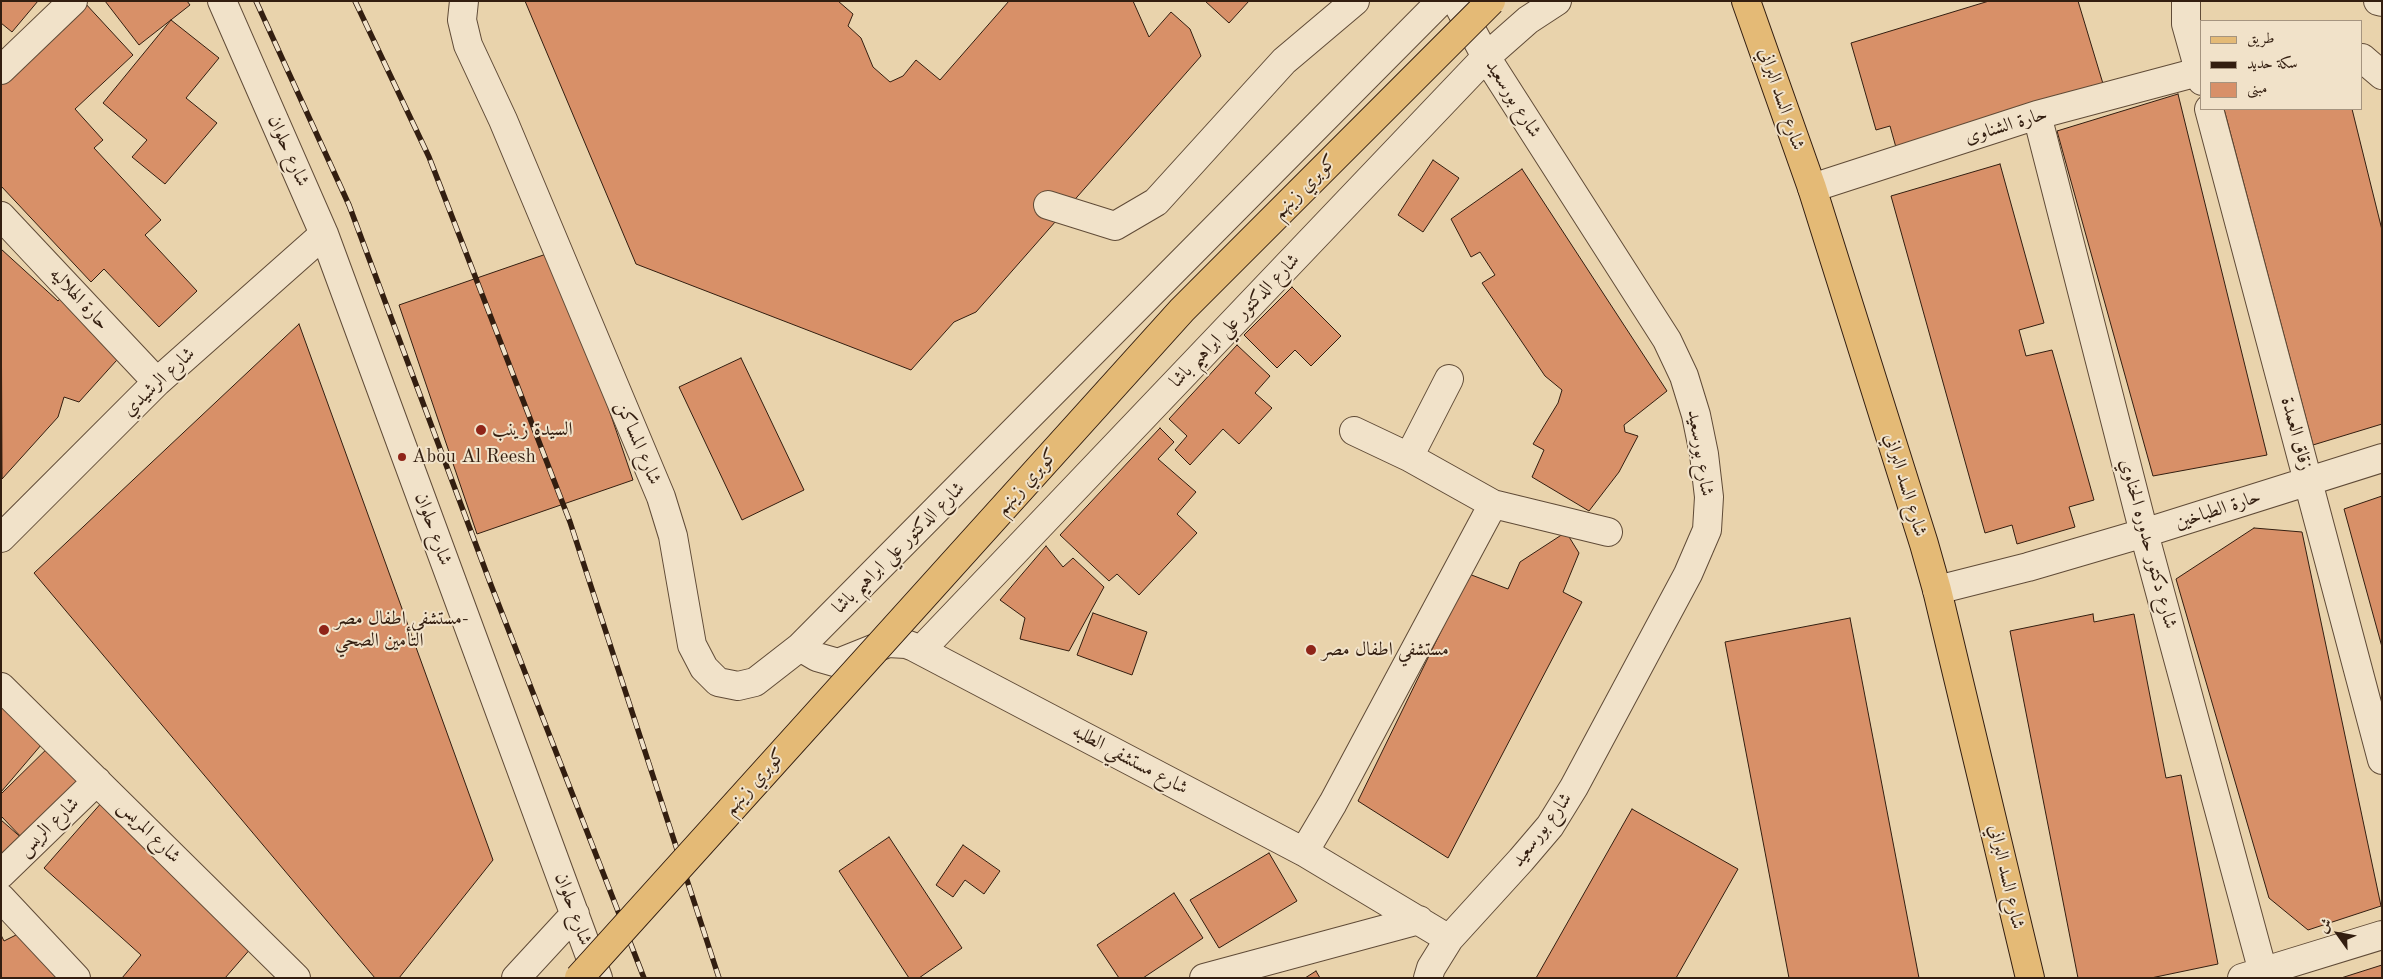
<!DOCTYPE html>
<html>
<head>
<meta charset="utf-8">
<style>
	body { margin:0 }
	#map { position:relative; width:2383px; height:979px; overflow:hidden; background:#e9d3ac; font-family:"Old Standard TT",Amiri,serif }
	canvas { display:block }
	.frame { position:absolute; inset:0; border:2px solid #331e10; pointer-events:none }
	.legend { position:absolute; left:2200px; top:20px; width:162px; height:90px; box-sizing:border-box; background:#f1e2c9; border:1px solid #a5947f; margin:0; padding:6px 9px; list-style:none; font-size:15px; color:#331e10 }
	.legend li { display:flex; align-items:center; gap:10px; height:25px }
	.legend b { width:25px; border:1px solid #a5947f }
	.north { position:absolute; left:2313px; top:909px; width:50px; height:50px; -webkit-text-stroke:4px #f1e2c9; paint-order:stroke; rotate:302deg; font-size:14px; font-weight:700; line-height:20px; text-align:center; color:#331e10 }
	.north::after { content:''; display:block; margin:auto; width:18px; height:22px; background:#331e10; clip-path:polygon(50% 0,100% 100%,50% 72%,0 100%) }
</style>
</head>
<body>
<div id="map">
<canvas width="2383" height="979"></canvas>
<div class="frame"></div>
<ul class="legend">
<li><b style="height:6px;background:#e4ba76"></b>طريق</li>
<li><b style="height:6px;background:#331e10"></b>سكة حديد</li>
<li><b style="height:14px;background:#d89068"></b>مبنى</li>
</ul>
<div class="north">ش</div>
</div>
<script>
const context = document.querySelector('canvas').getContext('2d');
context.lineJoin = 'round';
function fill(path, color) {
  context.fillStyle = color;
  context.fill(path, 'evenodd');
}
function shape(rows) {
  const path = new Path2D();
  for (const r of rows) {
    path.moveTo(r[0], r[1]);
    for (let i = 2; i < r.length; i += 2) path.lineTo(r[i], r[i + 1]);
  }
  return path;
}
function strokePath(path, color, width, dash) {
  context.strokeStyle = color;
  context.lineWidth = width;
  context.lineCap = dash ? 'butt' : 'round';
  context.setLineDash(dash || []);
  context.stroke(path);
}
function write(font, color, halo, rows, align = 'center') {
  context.font = font + ' "Old Standard TT",Amiri,serif';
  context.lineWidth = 4;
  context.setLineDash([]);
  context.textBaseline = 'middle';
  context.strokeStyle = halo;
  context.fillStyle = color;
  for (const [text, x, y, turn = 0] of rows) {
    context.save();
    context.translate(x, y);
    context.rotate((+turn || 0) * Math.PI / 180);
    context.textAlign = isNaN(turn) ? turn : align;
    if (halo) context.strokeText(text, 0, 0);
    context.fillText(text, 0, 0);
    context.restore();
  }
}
const building = shape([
	[1,1,38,1,12,32,1,23,1,1],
	[105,1,187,1,190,5,139,45,105,1],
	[525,1,838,1,853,14,848,26,861,38,873,67,890,82,903,76,916,60,940,80,1009,1,1133,1,1149,37,1171,12,1190,29,1201,56,976,312,954,322,911,370,636,264,525,1],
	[1205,1,1249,1,1229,23,1205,1],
	[1989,1,2078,1,2104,87,1897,151,1890,126,1876,130,1851,43,1989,1],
	[84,2,133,55,75,109,103,140,94,148,161,220,145,235,197,291,159,327,104,269,91,282,1,186,1,77,84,2],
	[171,20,219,58,186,98,217,123,165,184,132,157,147,140,103,103,171,20],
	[2178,94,2267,455,2153,476,2057,131,2178,94],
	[2224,109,2352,109,2382,230,2382,424,2313,445,2224,109],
	[1433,160,1459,178,1423,232,1398,215,1433,160],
	[2000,164,2044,323,2019,330,2026,356,2052,350,2094,500,2069,507,2075,527,2017,544,2012,525,1985,533,1891,196,2000,164],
	[1522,169,1667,391,1624,425,1625,432,1638,436,1619,472,1589,511,1532,477,1544,450,1533,444,1558,403,1562,390,1545,376,1482,283,1495,275,1480,252,1471,257,1451,219,1522,169],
	[1,249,58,301,73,284,135,340,79,402,64,397,58,417,2,479,1,249],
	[555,251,633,480,477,534,399,305,555,251],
	[1292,287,1341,336,1311,366,1295,350,1277,368,1244,335,1292,287],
	[299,324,493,860,399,978,375,978,34,573,299,324],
	[1237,345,1270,376,1255,393,1272,408,1239,444,1223,429,1190,465,1175,450,1187,436,1169,419,1237,345],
	[741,358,804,490,742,520,679,387,741,358],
	[1160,428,1174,442,1158,459,1196,492,1177,514,1197,533,1139,595,1117,574,1109,581,1060,535,1160,428],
	[2382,496,2382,647,2344,509,2382,496],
	[2254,528,2302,532,2381,906,2308,930,2269,898,2176,579,2254,528],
	[1566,532,1579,553,1563,592,1582,602,1448,858,1358,801,1469,574,1508,589,1520,562,1566,532],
	[1046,546,1063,567,1073,558,1104,587,1069,651,1020,639,1025,618,1000,600,1046,546],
	[1093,613,1147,632,1132,675,1077,655,1093,613],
	[2093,614,2094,622,2134,614,2166,778,2181,775,2218,964,2151,978,2078,978,2010,631,2093,614],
	[1850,618,1919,978,1789,978,1725,642,1850,618],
	[1,688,53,731,1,792,1,688],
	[63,733,99,770,26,842,1,816,1,794,63,733],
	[103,801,259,939,225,978,122,978,141,955,44,868,103,801],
	[1632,809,1738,869,1676,978,1536,978,1632,809],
	[1,820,24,840,1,866,1,820],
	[889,837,962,948,919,978,909,978,839,871,889,837],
	[963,845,1000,871,984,894,965,880,953,897,936,885,963,845],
	[1269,853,1297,901,1219,948,1190,900,1269,853],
	[1174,893,1203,938,1143,978,1119,978,1097,945,1174,893],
	[18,934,79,978,1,978,1,935,4,941,18,934],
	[2382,965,2382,978,2341,978,2382,965],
	[1316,971,1320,978,1305,978,1316,971]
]);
fill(building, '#d89068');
strokePath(building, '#331e10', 1);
const minor = shape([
	[222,1,324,234,598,978],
	[464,1,462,20,468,45,503,120,661,497,673,536,692,645,704,668,718,682,738,686,755,682,800,647,1441,1],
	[2186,1,2186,24,2202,81],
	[2378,1,2382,2],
	[2362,58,2382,75],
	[1,70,73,1],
	[2209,109,2382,760],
	[2037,115,2144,533,2263,972],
	[1812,188,2037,115,2202,71],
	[1048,205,1115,226,1156,202,1284,61,1355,1],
	[1,216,157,382],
	[1354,431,1409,457,1493,504,1608,532],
	[1409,457,1449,379],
	[1,538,157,382,324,234],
	[1937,590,2028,567,2144,533,2382,458],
	[800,647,817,657,838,663,888,643,906,644,914,647,1304,852,1449,939],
	[921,650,1486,57,1528,20,1557,1],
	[1,687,296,978],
	[1304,852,1333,803,1493,504],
	[1,874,97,781],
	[1,898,76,978],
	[516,978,575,914],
	[1204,978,1419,920],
	[1428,978,1431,968,1449,939,1521,860,1550,826,1574,787,1688,574,1707,530,1709,497,1704,454,1696,415,1684,376,1667,340,1486,57,1456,1],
	[2242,978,2382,935]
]);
const major = shape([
	[1746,1,1812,188,1924,544,1937,590,2030,978]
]);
strokePath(minor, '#604b37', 30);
strokePath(major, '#331e10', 30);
strokePath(minor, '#f1e2c9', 28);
strokePath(major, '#e4ba76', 28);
const rail = shape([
	[256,1,349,205,491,585,644,978],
	[355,1,429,157,570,522,719,978]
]);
strokePath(rail, '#331e10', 5.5);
strokePath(rail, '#f1e2c9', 4, [11]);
const majorBridge = shape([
	[579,978,1182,310,1491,1]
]);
strokePath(majorBridge, '#331e10', 30, []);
strokePath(majorBridge, '#e4ba76', 28);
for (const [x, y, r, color] of [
	[481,430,6,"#8f2418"],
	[402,457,5,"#8f2418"],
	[324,630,6,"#8f2418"],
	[1311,650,6,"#8f2418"]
]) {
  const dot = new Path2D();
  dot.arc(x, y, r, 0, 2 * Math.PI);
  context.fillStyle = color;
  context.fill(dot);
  strokePath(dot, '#f1e2c9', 2);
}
write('19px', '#331e10', '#f1e2c9', [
	["شارع بورسعيد",1513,99,58],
	["شارع السد البراني",1781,99,71],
	["حارة الشناوى",2006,126,-17],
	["شارع حلوان",288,151,66],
	["كوبري زينهم",1305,187,-45],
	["حارة الهلاليه",79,299,47],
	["شارع الدكتور علي ابراهيم باشا",1235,321,-46],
	["شارع الرشيدي",159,382,-43],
	["زقاق العمدة",2296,434,75],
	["شارع المساكن",638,443,67],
	["شارع بورسعيد",1700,453,81],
	["كوبري زينهم",1027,482,-48],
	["شارع السد البراني",1905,485,73],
	["حارة الطباخين",2218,510,-18],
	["شارع حلوان",433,529,70],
	["شارع دكتور حدوره الحناوي",2148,544,75],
	["شارع الدكتور علي ابراهيم باشا",899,548,-45],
	["شارع مستشفي الطلبه",1130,760,28],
	["كوبري زينهم",755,782,-48],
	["شارع الريس",49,827,-44],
	["شارع بورسعيد",1542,830,-53],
	["شارع المريس",149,832,45],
	["شارع السد البراني",2006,877,77],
	["شارع حلوان",573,909,70]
]);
write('19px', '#331e10', '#f1e2c9', [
	["السيدة زينب",492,430],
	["Abou Al Reesh",412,457],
	["مستشفي اطفال مصر-",335,619],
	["التأمين الصحي",335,641],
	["مستشفي اطفال مصر",1322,650]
], 'left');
</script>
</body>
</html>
